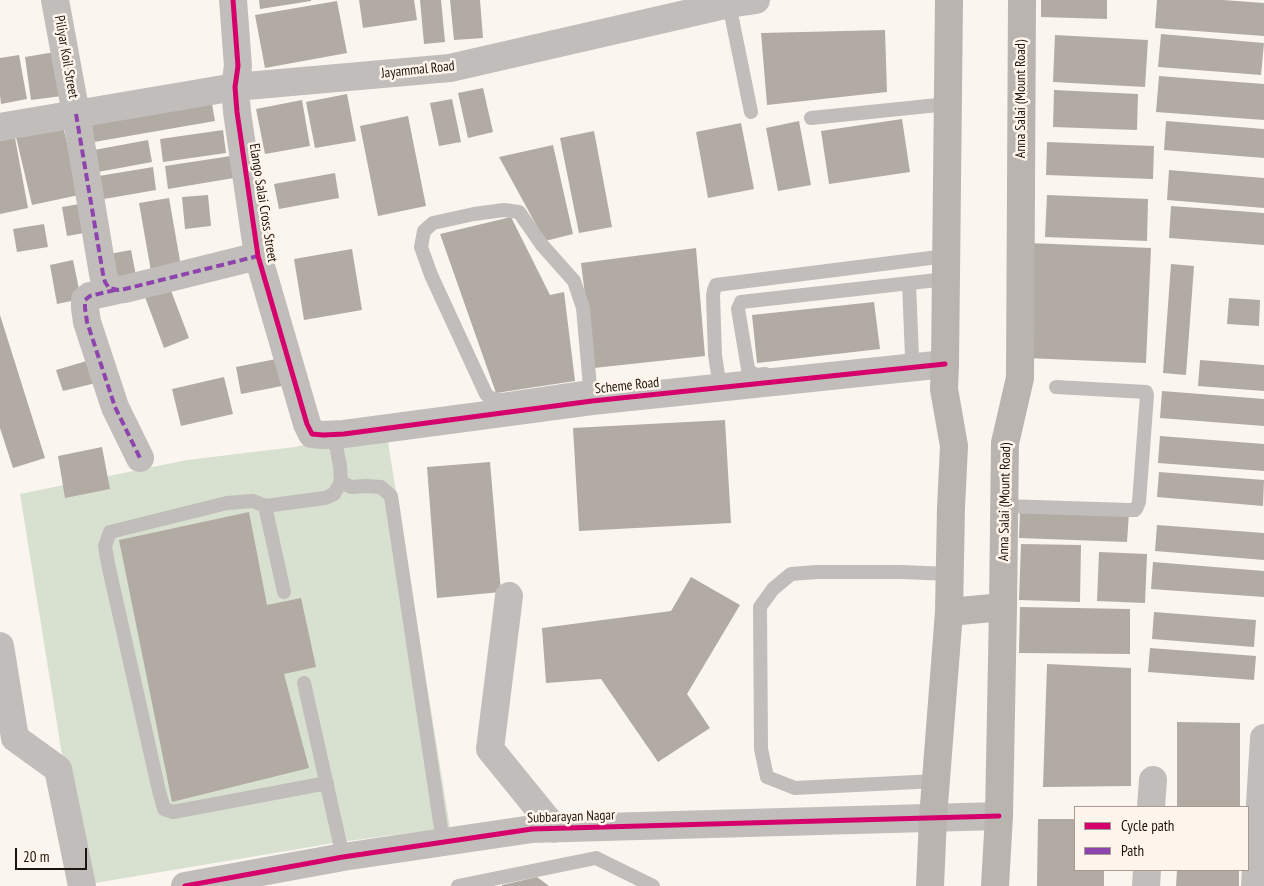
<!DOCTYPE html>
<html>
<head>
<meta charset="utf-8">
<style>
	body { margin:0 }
	#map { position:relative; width:1264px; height:886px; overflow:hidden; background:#fbf5f0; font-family:"PT Sans Narrow",sans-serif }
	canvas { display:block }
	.legend { position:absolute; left:1074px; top:806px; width:175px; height:65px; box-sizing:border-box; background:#fff5ec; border:1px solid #a59b93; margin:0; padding:6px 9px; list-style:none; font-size:15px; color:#1d150d }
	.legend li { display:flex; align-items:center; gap:10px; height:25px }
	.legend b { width:25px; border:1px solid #a59b93 }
	.scale { position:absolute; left:15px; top:848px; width:72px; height:22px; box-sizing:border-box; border:2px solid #1d150d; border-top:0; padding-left:6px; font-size:15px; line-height:18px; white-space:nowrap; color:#1d150d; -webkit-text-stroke:4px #fff5ec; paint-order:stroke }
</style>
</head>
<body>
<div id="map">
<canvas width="1264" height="886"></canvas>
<ul class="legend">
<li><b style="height:6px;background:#d6006c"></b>Cycle path</li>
<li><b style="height:6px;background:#8e44ad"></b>Path</li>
</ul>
<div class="scale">20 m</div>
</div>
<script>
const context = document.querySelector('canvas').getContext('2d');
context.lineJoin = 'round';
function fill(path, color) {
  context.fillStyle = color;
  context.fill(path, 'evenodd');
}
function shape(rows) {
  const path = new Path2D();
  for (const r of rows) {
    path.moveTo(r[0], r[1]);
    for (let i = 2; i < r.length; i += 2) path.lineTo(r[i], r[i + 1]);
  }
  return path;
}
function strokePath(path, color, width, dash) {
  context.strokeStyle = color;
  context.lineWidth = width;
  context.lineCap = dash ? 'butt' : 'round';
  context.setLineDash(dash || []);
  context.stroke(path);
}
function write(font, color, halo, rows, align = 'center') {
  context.font = font + ' "PT Sans Narrow",sans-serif';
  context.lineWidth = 5;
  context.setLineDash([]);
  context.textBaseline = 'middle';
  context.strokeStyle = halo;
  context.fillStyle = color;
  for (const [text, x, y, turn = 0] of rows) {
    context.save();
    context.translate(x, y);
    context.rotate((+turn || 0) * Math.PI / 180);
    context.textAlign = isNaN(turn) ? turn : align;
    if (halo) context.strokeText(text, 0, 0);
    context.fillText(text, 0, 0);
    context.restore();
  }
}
fill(shape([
	[387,436,450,828,340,842,83,885,20,494,187,460,295,447,316,442]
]), '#d8e0d0');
fill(shape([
	[259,0,311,0,311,1,260,9],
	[359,0,414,0,417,20,363,28],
	[420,0,441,0,445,42,424,44],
	[450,0,480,0,483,38,454,40],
	[1041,0,1107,0,1107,19,1041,17],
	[1157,0,1223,0,1264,3,1264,36,1155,28],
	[337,1,347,53,265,68,255,15],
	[885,30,887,92,767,105,761,33],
	[1161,34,1264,43,1261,75,1158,67],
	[1055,35,1148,40,1145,87,1053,82],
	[55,52,62,96,31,100,25,57],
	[19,55,27,99,1,104,0,95,0,58],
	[1159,76,1264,84,1264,120,1156,112],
	[483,88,493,132,468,138,458,93],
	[1054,90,1138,94,1137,130,1053,127],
	[347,94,356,141,315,148,306,102],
	[211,98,215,121,94,142,91,118],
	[452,99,461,142,439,146,430,103],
	[302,100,310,146,265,154,256,109],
	[408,116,426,206,378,216,360,126],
	[902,119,910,172,829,184,821,131],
	[799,121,811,185,778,191,766,128],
	[1166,121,1264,129,1264,158,1164,150],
	[741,123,754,189,708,198,696,132],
	[63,126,79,195,32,205,16,137],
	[223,130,226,153,163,162,160,139],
	[594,131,612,227,579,233,560,138],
	[15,138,28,208,0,214,0,141],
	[148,140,152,162,98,172,94,150],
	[1047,142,1154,146,1153,179,1046,175],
	[553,145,573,234,545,241,499,157],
	[231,156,234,178,168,189,165,166],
	[153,167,156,190,104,199,99,176],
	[1169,170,1264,178,1264,208,1167,200],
	[335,173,339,198,279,209,274,184],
	[208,195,211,226,185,229,182,197],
	[1047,195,1148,199,1147,241,1045,237],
	[169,198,182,272,152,277,139,203],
	[85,203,90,232,67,236,62,207],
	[1171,206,1264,213,1264,245,1169,238],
	[511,217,550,295,564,292,575,381,496,393,440,234],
	[44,224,48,247,17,252,13,229],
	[1029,243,1151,248,1146,363,1025,358],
	[696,248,705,356,594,368,581,263],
	[352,249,362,310,304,320,294,259],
	[131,250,137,281,115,285,109,254],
	[73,260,81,299,57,304,50,265],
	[1171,264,1194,266,1186,375,1163,373],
	[170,288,189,338,164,348,145,297],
	[1229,298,1260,300,1259,326,1227,324],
	[874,302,880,349,757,363,752,315],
	[0,315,45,458,13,468,0,428],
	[281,358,287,385,241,394,236,367],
	[90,360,96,383,63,391,56,370],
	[1200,360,1264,365,1264,391,1198,386],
	[224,377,233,414,181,426,172,389],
	[1162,391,1264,399,1264,426,1160,418],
	[725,420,731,523,579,531,573,428],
	[1160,436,1264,444,1264,471,1158,463],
	[102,447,110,489,65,498,58,456],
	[490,462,501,592,437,598,427,467],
	[1159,472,1264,480,1263,506,1157,497],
	[1020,510,1129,513,1127,542,1019,538],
	[249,512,267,605,301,598,316,667,284,674,309,768,172,802,119,540],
	[1157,525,1264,533,1264,560,1155,551],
	[1021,544,1081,545,1080,602,1019,600],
	[1099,552,1147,554,1145,603,1097,601],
	[1153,562,1264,571,1264,597,1151,589],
	[691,577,740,605,687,694,710,728,658,762,601,679,546,683,542,628,671,611],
	[1020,607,1130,609,1130,654,1019,653],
	[1154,612,1256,620,1254,647,1152,639],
	[1150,648,1256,656,1254,680,1148,672],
	[1047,664,1131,668,1131,786,1043,787],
	[1177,722,1240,723,1240,807,1177,807],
	[1038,819,1075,819,1075,870,1104,870,1104,886,1037,886],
	[1177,870,1239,870,1239,886,1176,886],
	[537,877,549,886,502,886,502,885]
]), '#b2aba4');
strokePath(shape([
	[729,4,751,112],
	[811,118,948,104],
	[909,283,912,357],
	[765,374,757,375,752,373,748,369,738,309,741,302,946,279],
	[590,387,502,400,494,399,489,397,486,394,431,275,421,247,424,231,433,223,474,214,504,210,519,212,542,245,574,281,583,308,590,387,592,401],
	[720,388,715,355,713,295,714,290,716,285,946,256],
	[341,482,351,487,366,486,381,487,391,496,443,842],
	[265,506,253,501,227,503,110,532,105,546,108,564,159,791,164,809,173,812,327,783],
	[1004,506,1129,510,1135,510,1137,507,1139,502,1147,395,1146,392,1056,387],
	[284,592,265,506,325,498,334,494,341,482,340,466,334,435],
	[304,683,343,857],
	[937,781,795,788,767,777,761,749,760,607,773,589,791,574,817,572,902,572,949,574],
	[458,886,596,858,653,886]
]), '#c1bdba', 14);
strokePath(shape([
	[55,0,76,114,103,274,105,282,109,288,118,290,125,289,258,256],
	[233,0,238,66,235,87,237,112,258,256,307,424,312,434,323,435,344,434,592,401,945,364],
	[0,127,235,87,450,68,729,4,756,0],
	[118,290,90,296,85,300,85,308,87,322,115,407,140,458],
	[509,596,490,749,555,829],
	[0,646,15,738,58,769,82,886],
	[1151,807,1153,780],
	[185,886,343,857,532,829,999,816],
	[1146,886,1147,870],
	[1255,886,1264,738]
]), '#c1bdba', 28);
strokePath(shape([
	[949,612,1003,607],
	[930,886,933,818,949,612,951,508,954,446,944,389,945,364,949,0],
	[995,886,999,816,1003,607,1005,443,1020,378,1022,0]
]), '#bab4b0', 28);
strokePath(shape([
	[76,114,103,274,105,282,109,288,118,290,125,289,258,256],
	[115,290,90,296,85,300,85,308,87,322,115,407,140,458]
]), '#8e44ad', 4, [8, 4]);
strokePath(shape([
	[233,0,238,66,235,87,237,112,258,256,307,424,312,434,323,435,344,434,592,401,945,364],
	[185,886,343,857,532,829,999,816]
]), '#d6006c', 5);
write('14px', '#1d150d', '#fff5ec', [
	["Piliyar Koil Street",66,57,80],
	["Jayammal Road",418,70,-6],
	["Anna Salai (Mount Road)",1021,99,-90],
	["Elango Salai Cross Street",263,203,81],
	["Scheme Road",627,386,-6],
	["Anna Salai (Mount Road)",1005,502,-89],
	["Subbarayan Nagar",571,817,-2]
]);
</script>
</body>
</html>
